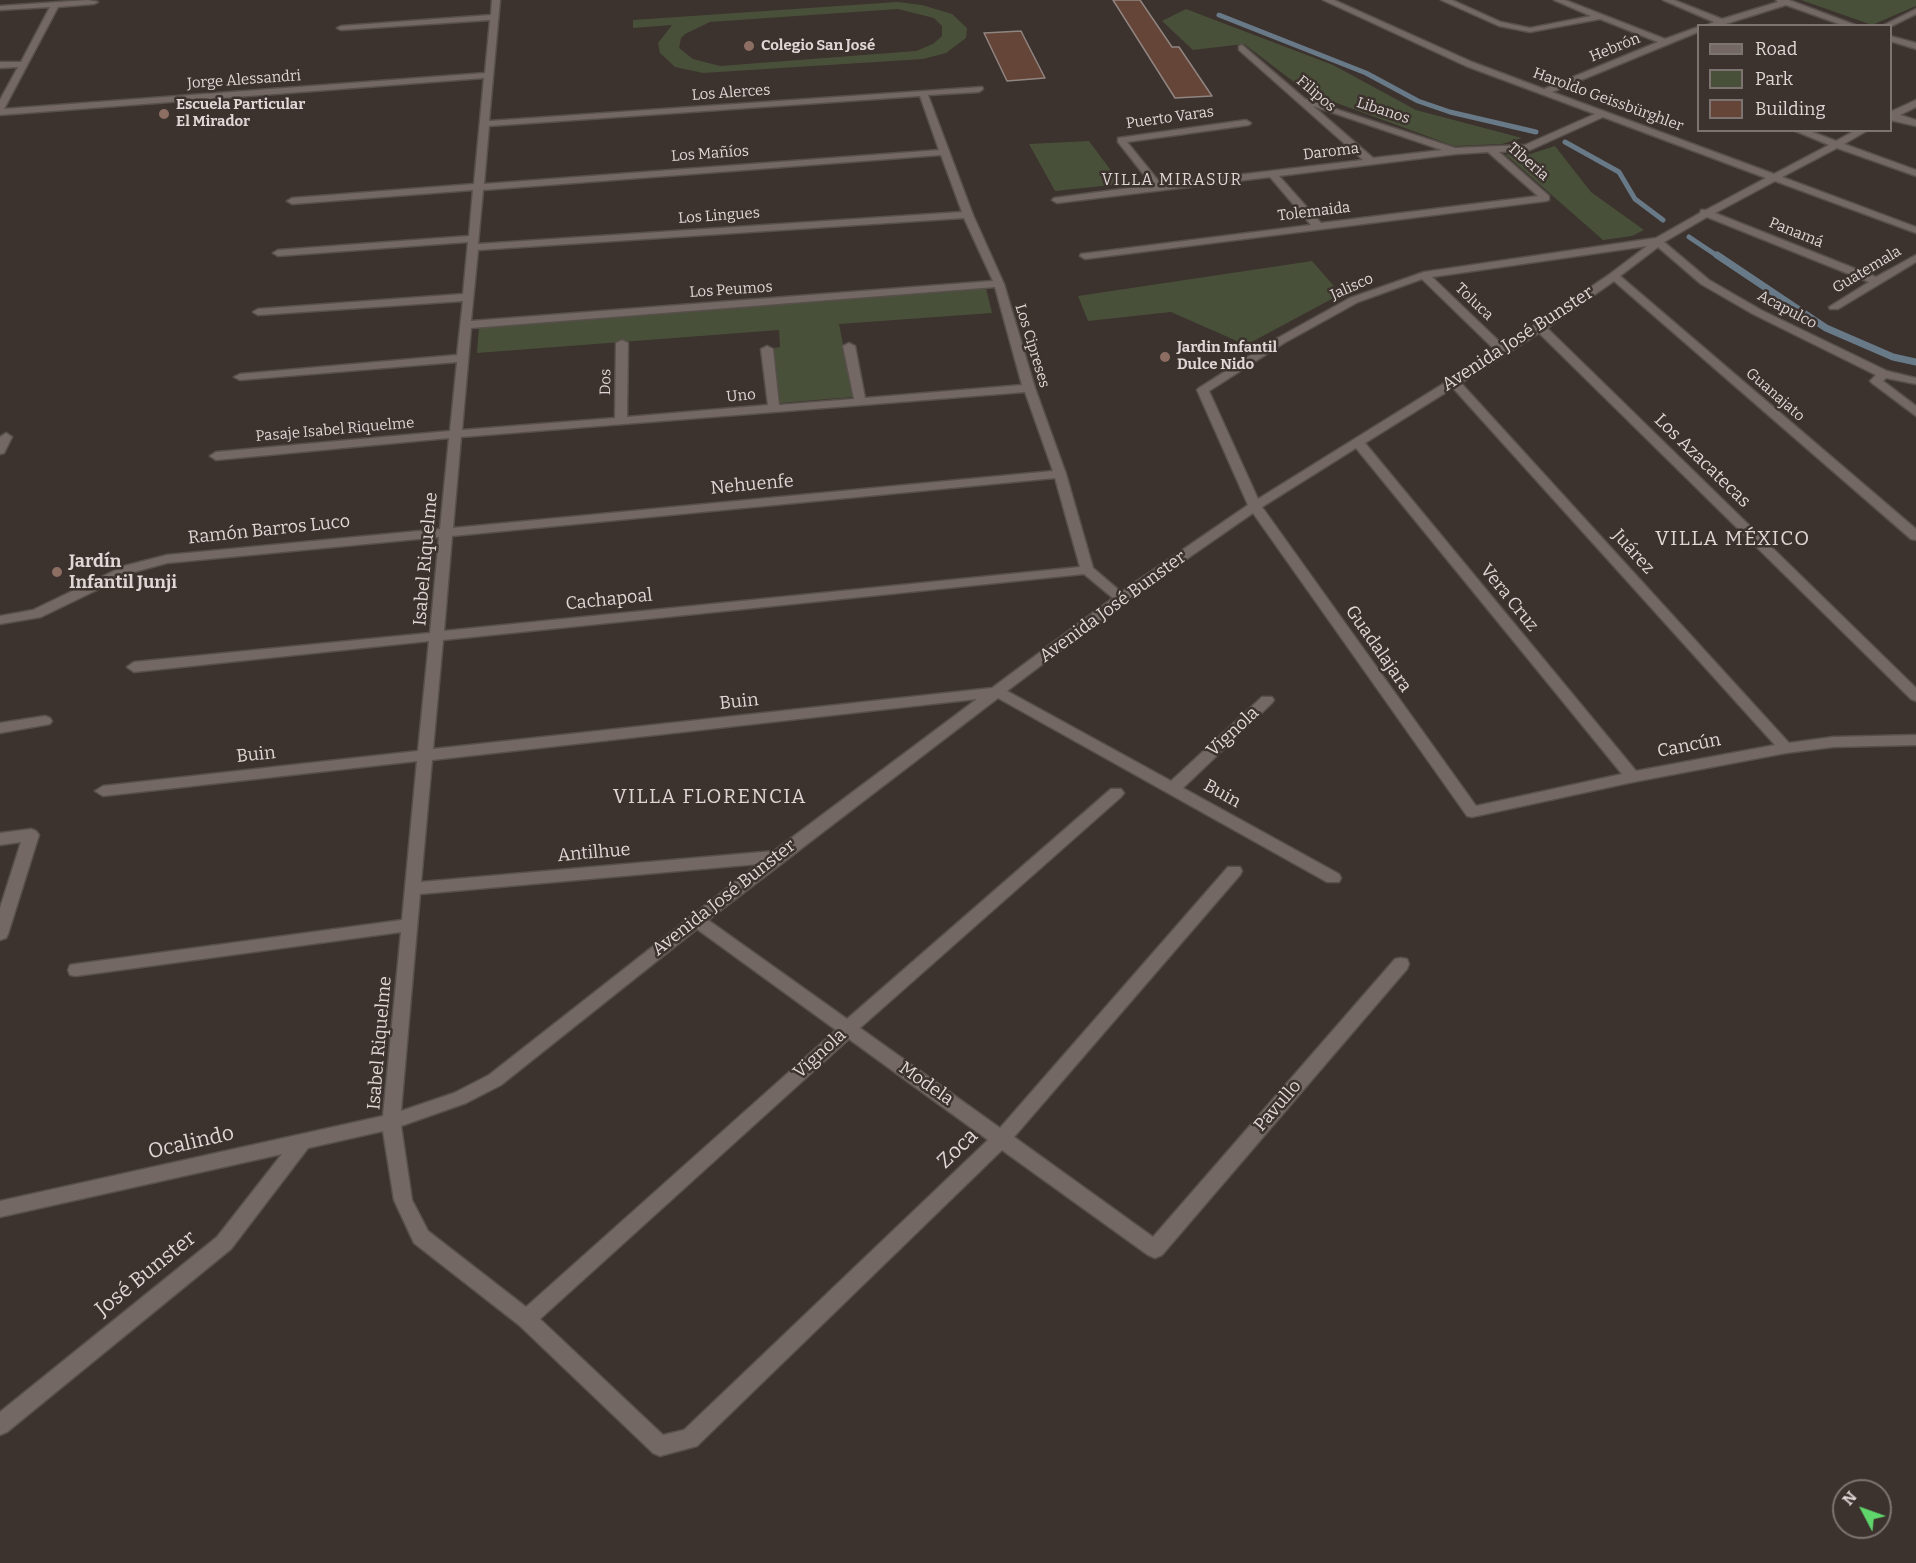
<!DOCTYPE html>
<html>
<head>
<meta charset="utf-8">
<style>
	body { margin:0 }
	#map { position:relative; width:1916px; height:1563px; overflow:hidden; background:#3c322e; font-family:Bitter,serif }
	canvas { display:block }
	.legend { position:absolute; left:1697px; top:24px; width:195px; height:108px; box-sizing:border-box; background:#3c322e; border:2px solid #7d7471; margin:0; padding:8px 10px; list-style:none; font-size:18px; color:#ded7d5 }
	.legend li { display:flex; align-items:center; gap:12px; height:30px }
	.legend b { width:30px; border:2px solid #7d7471 }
	.north { position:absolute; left:1832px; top:1479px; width:60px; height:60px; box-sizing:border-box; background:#3c322e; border:2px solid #7d7471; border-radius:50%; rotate:311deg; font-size:16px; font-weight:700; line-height:24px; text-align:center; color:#ded7d5 }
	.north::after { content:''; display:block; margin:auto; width:21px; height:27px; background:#5fd56b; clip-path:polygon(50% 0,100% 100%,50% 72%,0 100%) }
</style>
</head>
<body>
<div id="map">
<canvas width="1916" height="1563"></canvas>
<ul class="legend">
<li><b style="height:8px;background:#736863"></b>Road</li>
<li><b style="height:16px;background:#495039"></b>Park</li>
<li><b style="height:16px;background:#654538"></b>Building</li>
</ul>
<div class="north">N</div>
</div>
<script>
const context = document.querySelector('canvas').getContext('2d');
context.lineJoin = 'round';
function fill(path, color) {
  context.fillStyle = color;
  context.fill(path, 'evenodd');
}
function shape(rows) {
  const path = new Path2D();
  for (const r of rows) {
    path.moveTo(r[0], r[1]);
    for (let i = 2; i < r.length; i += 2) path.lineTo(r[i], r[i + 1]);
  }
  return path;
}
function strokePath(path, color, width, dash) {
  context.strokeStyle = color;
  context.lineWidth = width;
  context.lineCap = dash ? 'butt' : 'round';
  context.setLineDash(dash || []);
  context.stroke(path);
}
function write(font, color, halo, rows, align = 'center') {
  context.font = font + ' Bitter,serif';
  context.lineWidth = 5;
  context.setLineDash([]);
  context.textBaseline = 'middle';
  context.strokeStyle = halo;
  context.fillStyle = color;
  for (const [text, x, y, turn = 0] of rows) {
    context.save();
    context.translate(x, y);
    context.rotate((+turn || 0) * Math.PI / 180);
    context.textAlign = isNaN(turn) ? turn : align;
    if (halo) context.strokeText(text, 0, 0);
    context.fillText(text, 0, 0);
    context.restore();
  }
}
fill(shape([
	[1801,0,1916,0,1916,6,1872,25],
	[897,2,922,5,952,14,967,28,966,38,946,53,923,59,703,73,675,67,660,53,658,43,672,25,633,28,633,20],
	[898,9,934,18,942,26,942,36,933,44,916,51,720,66,693,59,679,48,681,38,685,34,710,22],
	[1186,9,1333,65,1416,110,1522,138,1502,144,1454,146,1323,98,1298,85,1244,44,1193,50,1162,21],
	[1089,141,1121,184,1055,191,1029,144],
	[1555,146,1591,192,1644,230,1632,236,1603,240,1505,154,1527,155],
	[1312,261,1341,294,1246,345,1171,312,1088,321,1078,296],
	[986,288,992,313,839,324,853,397,780,403,774,348,780,347,779,330,477,353,479,328]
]), '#495039');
strokePath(shape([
	[1219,15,1366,73,1418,101,1450,112,1536,132],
	[1565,142,1619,172,1635,199,1663,220],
	[1689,237,1719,257]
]), '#687988', 5);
strokePath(shape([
	[1717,255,1826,328,1893,357,1916,362]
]), '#687988', 7);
const building = shape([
	[1113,0,1140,0,1172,47,1179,47,1212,96,1175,98,1113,0],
	[1021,31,1025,39,1045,78,1007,81,984,33,1021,31]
]);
fill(building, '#654538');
strokePath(building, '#918581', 1.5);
const minor = shape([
	[88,0,98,2,94,4,58,7,4,109,485,73,490,20,341,30,337,28,341,26,491,15,492,0,500,0,489,121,982,87,983,89,979,92,928,95,973,215,1004,284,1035,388,1066,474,1093,568,1121,592,1248,505,1197,390,1199,388,1276,339,1350,298,1424,272,1656,238,1700,213,1701,210,1706,210,1766,178,1603,117,1530,150,1499,152,1549,196,1549,200,1546,201,1085,259,1080,256,1081,254,1311,225,1270,177,1057,203,1052,200,1054,198,1152,185,1118,142,1118,138,1246,120,1251,123,1249,125,1127,142,1161,184,1363,160,1239,50,1239,46,1242,45,1305,99,1455,148,1525,145,1595,114,1466,66,1323,0,1334,0,1472,62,1544,89,1658,42,1600,19,1530,32,1499,26,1441,0,1452,0,1501,22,1530,28,1591,16,1554,0,1565,0,1665,39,1698,27,1698,32,1552,92,1774,174,1829,145,1793,130,1807,130,1836,141,1856,130,1868,130,1844,144,1916,170,1916,176,1837,148,1782,177,1916,227,1916,233,1775,181,1715,213,1876,277,1916,255,1916,262,1838,309,1830,309,1829,307,1869,282,1707,217,1664,242,1709,280,1761,310,1887,371,1916,378,1916,384,1886,378,1883,381,1916,406,1916,416,1872,383,1870,381,1876,375,1753,314,1701,284,1658,247,1620,276,1916,529,1916,540,1911,539,1614,281,1547,328,1916,688,1916,701,1911,699,1539,333,1461,383,1789,743,1833,737,1916,735,1916,745,1833,747,1786,753,1633,782,1472,817,1467,816,1253,513,1126,601,1007,691,1171,781,1262,697,1272,697,1274,700,1272,703,1183,788,1339,874,1341,878,1339,882,1327,882,998,698,708,920,847,1019,1111,789,1121,789,1124,793,1121,797,860,1028,1000,1128,1228,867,1240,867,1242,871,1240,875,1014,1137,1153,1237,1395,959,1401,958,1407,959,1409,964,1407,969,1162,1255,1155,1258,1148,1255,1002,1150,697,1446,660,1456,653,1453,519,1325,414,1243,394,1200,383,1131,308,1148,231,1249,7,1432,0,1435,0,1412,217,1237,282,1154,0,1217,0,1201,383,1116,401,932,76,976,70,975,68,970,70,965,76,964,402,920,417,761,103,796,95,791,103,786,418,751,429,641,134,672,127,667,134,662,430,633,439,537,167,563,134,572,41,617,0,624,0,616,33,610,124,566,167,555,440,529,449,438,216,460,210,456,216,452,450,431,457,362,240,380,234,377,240,374,457,355,463,301,258,315,253,312,258,309,463,294,468,242,278,256,273,253,278,250,469,236,473,190,292,204,287,201,292,198,474,184,484,78,0,115,0,100,18,67,0,68,0,62,21,62,50,7,0,10,0,6,88,0],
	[920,96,939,150,484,184,489,126,920,96],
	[1313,106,1442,150,1373,158,1313,106],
	[1488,152,1538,196,1321,223,1279,176,1456,154,1488,152],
	[941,155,962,212,478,244,483,190,941,155],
	[964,218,993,281,471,321,478,250,964,218],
	[1647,246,1610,274,1504,346,1432,277,1647,246],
	[1422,279,1496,351,1258,499,1209,391,1284,343,1358,302,1422,279],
	[995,287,1022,385,865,398,855,346,849,343,843,346,854,399,779,405,773,349,767,346,761,349,768,405,627,417,628,343,622,340,616,343,615,418,462,430,471,328,995,287],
	[1453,388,1775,745,1636,771,1365,443,1453,388],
	[1025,392,1053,471,453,528,461,437,1025,392],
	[1356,448,1622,774,1476,806,1262,507,1356,448],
	[1055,478,1080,567,444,631,452,536,1055,478],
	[1084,574,1113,598,992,688,433,749,443,640,1084,574],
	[977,699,774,851,421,882,432,760,977,699],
	[758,864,489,1075,454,1093,401,1111,420,894,758,864],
	[697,929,836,1030,526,1307,428,1231,412,1200,401,1126,466,1103,501,1085,697,929],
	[849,1039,988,1140,684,1430,663,1435,540,1319,849,1039],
	[1663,0,1674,0,1722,19,1778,2,1776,0,1789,0,1858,26,1845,26,1786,5,1719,26,1705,26,1714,22,1663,0],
	[1916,9,1916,14,1890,27,1882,26,1916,9],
	[1890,36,1916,43,1916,49,1890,41,1890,36],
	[1916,100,1916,107,1900,115,1916,120,1916,126,1890,120,1890,112,1916,100],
	[6,433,12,437,4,453,0,454,0,437,6,433],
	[45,716,50,718,52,721,50,724,0,733,0,723,45,716],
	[31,829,36,831,39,835,8,934,6,938,0,940,0,908,21,842,0,845,0,833,31,829]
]);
strokePath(minor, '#574f4b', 3);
fill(minor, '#736863');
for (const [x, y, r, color] of [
	[749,46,6,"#8d6e63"],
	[164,114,6,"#8d6e63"],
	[1165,357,6,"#8d6e63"],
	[57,572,6,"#8d6e63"]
]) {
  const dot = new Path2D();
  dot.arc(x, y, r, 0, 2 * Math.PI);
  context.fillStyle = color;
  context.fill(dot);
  strokePath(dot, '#3c322e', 2);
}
write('bold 15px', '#ded7d5', '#3c322e', [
	["Colegio San José",761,46],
	["Escuela Particular",176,105],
	["El Mirador",176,122],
	["Jardin Infantil",1177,348],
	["Dulce Nido",1177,365]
], 'left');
write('15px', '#ded7d5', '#3c322e', [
	["Hebrón",1615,48,-22],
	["Jorge Alessandri",244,80,-4],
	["Los Alerces",731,93,-4],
	["Filipos",1316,94,41],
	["Haroldo Geissbürghler",1608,100,20],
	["Libanos",1383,111,18],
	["Puerto Varas",1170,118,-8],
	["Daroma",1331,152,-7],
	["Los Mañíos",710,154,-4],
	["Tiberia",1528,162,41],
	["Tolemaida",1314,212,-7],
	["Los Lingues",719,216,-4],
	["Panamá",1796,233,22],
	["Guatemala",1867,270,-31],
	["Jalisco",1352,287,-24],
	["Los Peumos",731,290,-4],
	["Toluca",1474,302,44],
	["Acapulco",1787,310,28],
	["Los Cipreses",1032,346,73],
	["Dos",606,382,-89],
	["Guanajato",1775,395,41],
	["Uno",741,396,-5],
	["Pasaje Isabel Riquelme",335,430,-5]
]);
context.letterSpacing = '1.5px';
write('16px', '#ded7d5', '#3c322e', [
	["VILLA MIRASUR",1172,181]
]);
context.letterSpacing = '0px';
write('18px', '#ded7d5', '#3c322e', [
	["Avenida José Bunster",1518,339,-33],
	["Los Azacatecas",1702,461,44],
	["Nehuenfe",752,485,-5],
	["Ramón Barros Luco",269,530,-6],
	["Juárez",1633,552,48],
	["Isabel Riquelme",426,559,-85],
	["Vera Cruz",1509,598,51],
	["Cachapoal",609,600,-6],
	["Avenida José Bunster",1113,607,-36],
	["Guadalajara",1378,649,55],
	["Buin",739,702,-6],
	["Vignola",1233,732,-43],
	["Cancún",1689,746,-11],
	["Buin",256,755,-6],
	["Buin",1222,794,29],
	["Antilhue",594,853,-5],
	["Avenida José Bunster",724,898,-38],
	["Isabel Riquelme",380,1043,-85],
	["Vignola",820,1054,-42],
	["Modela",926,1084,35],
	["Pavullo",1278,1106,-49]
]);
write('bold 18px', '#ded7d5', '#3c322e', [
	["Jardín",69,562],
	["Infantil Junji",69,583]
], 'left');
context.letterSpacing = '1.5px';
write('20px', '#ded7d5', '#3c322e', [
	["VILLA MÉXICO",1733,539],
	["VILLA FLORENCIA",710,797]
]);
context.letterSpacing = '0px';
write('21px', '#ded7d5', '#3c322e', [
	["Ocalindo",191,1143,-13],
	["Zoca",958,1149,-44],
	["José Bunster",146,1274,-39]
]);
</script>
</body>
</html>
